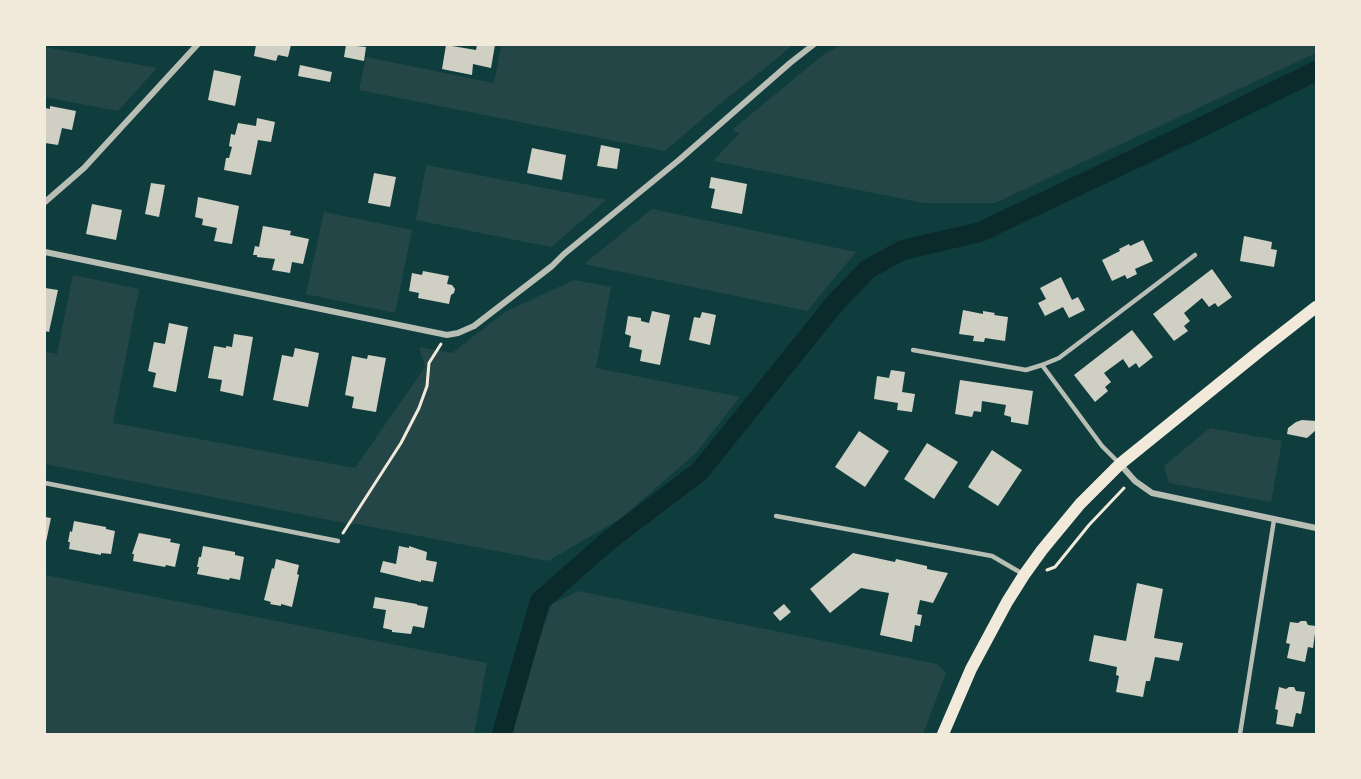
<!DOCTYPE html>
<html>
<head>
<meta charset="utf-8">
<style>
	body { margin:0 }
	#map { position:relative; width:1361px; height:779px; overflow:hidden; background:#0f3d3e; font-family:Raleway,sans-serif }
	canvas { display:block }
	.frame { position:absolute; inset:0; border:46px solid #f1e9da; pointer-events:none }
</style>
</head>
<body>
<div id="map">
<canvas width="1361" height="779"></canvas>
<div class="frame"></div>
</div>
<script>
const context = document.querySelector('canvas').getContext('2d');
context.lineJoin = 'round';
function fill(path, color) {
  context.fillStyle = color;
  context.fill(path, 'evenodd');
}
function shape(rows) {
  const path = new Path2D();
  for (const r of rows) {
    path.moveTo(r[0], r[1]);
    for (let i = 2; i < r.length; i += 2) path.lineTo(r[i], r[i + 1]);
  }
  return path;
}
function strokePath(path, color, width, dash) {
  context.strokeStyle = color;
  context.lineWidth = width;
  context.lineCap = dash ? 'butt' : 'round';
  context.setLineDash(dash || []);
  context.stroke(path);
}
fill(shape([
	[501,45,792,45,780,56,721,103,665,151,359,90,366,57,494,83],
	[841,45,1316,45,1316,53,995,203,924,203,713,161,740,133,732,130,823,55],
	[45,47,157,68,118,111,45,97],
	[426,165,442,168,606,200,551,247,416,220],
	[652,209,856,252,807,311,584,264],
	[324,212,412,230,395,313,306,294],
	[73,275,139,289,113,423,355,468,425,367,419,347,452,353,505,312,574,280,611,287,596,368,740,397,694,455,620,519,548,561,357,524,350,524,45,464,45,352,57,354],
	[1210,428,1282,441,1271,502,1169,483,1164,466],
	[45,575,487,663,474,734,45,734],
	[578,591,937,664,946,673,923,734,513,734,522,686,552,604]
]), '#244646');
strokePath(shape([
	[502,734,540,601,608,541,700,471,836,302,868,269,903,250,980,232,1187,134,1316,71]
]), '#0a2a2b', 20);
fill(shape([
	[256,45,291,45,288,57,278,55,276,61,254,56],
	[346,45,366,47,364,61,344,57],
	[446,45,476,50,477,45,495,45,491,68,473,64,472,75,442,69],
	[300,65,332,72,330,82,298,76],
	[214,70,241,76,235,106,208,100],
	[50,106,76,111,72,130,62,128,58,145,45,143,45,108,50,109],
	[257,118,275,122,271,142,258,140,251,175,224,170,226,158,229,158,232,147,229,146,231,134,235,135,238,123,256,126],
	[601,145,620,149,617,169,597,166],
	[532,148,566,155,562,180,527,173],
	[374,173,396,177,390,207,368,203],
	[711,177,747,184,742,214,711,208,715,189,709,188],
	[151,183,165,185,159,217,145,214],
	[198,197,239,206,232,244,214,241,217,228,202,225,203,219,195,217],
	[92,204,122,210,116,240,86,234],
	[263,226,291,231,290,235,309,239,303,264,292,262,290,273,272,270,275,259,257,257,257,255,253,255,255,246,259,247],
	[1244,236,1272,242,1271,249,1277,250,1274,267,1240,261],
	[1143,240,1153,261,1135,269,1137,274,1127,279,1125,275,1112,281,1102,260,1120,251,1119,249,1129,244,1130,246],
	[1212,269,1232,297,1218,307,1215,303,1209,307,1202,298,1184,313,1190,321,1184,326,1188,331,1174,341,1153,314],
	[423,271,449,276,447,284,452,285,455,289,454,293,451,295,449,304,418,298,419,293,409,291,412,273,422,275],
	[1061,277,1072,300,1078,297,1085,310,1069,318,1063,307,1045,316,1038,303,1046,299,1040,288],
	[45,288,58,290,49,332,45,331],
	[963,310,983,314,983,311,995,313,994,315,1008,317,1005,341,985,338,984,342,973,341,974,336,959,334],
	[652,311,670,315,660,365,640,361,642,350,629,347,631,336,625,334,628,316,641,318,641,321,649,323],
	[702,312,716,315,710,345,689,340,694,317,700,318],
	[169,323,188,327,176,392,153,387,156,373,148,371,154,342,165,344],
	[1132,330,1153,357,1139,368,1136,363,1129,368,1123,359,1104,373,1111,382,1105,387,1108,391,1095,402,1074,375],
	[234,334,253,337,243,396,220,391,222,380,208,378,214,346,226,348,226,346,232,347],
	[295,348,319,353,308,407,273,400,282,355,293,357],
	[368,355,386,358,376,412,352,408,354,397,345,395,352,356,367,359],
	[891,370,905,372,902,392,915,394,912,412,897,410,898,403,874,399,877,376,889,378],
	[960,380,1033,391,1028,425,1011,422,1011,417,1004,415,1006,405,982,401,981,412,974,411,972,417,955,414],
	[1302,420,1316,421,1316,430,1307,438,1287,434,1288,428,1296,422],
	[859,431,889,451,865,487,835,467],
	[927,443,958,462,934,499,904,479],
	[992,450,1022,470,998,506,968,487],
	[45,517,51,518,46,542,45,542],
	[74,521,106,527,106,529,115,531,111,554,101,553,101,555,69,549,70,542,68,542,70,531,72,532],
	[139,533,171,539,170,542,180,544,175,567,166,565,165,567,133,561,134,554,132,554],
	[203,546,235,552,235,555,244,557,240,580,230,578,229,580,197,574,199,567,197,567,199,557,201,557],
	[399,546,409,548,409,546,427,552,426,560,437,562,433,582,421,580,421,582,380,572,383,561,396,564],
	[853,553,895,562,896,559,927,566,927,569,948,573,933,603,920,600,917,614,922,615,920,626,915,625,912,642,880,635,889,593,861,588,830,613,810,589],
	[276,559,299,565,297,574,299,575,292,607,281,604,281,606,270,604,271,602,264,600,272,568,274,569],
	[1137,583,1163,589,1154,638,1183,643,1179,661,1155,657,1150,681,1146,681,1143,697,1116,692,1119,676,1116,675,1117,667,1089,661,1094,635,1126,641],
	[375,597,417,604,417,605,428,607,424,628,413,626,411,634,392,632,392,630,383,628,386,610,373,608],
	[784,604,791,612,780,621,773,613],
	[1301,621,1306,621,1308,625,1316,626,1313,648,1308,647,1305,662,1287,658,1290,644,1286,643,1290,622,1298,623],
	[1279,687,1286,689,1289,687,1294,687,1296,691,1305,692,1301,714,1296,713,1293,727,1276,724,1278,710,1275,709]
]), '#cfcfc3');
strokePath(shape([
	[343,533,401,443,419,408,427,386,429,363,441,344],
	[1047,570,1055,567,1089,525,1124,488]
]), '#f1e9da', 3);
strokePath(shape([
	[913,350,1026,370,1042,365,1059,358,1195,255],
	[1042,365,1102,446,1120,464],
	[45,483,338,541],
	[776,516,992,556,1023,574],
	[1240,734,1274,520]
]), '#b8beb3', 4.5);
strokePath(shape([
	[45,202,84,168,197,45],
	[45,252,447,335,458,333,474,326,552,266,564,254,679,160,790,63,813,45],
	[1120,464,1135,481,1152,493,1316,528]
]), '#b8beb3', 6);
strokePath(shape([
	[943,734,971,669,1007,602,1024,575,1042,550,1080,504,1120,464,1261,350,1316,307]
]), '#f1e9da', 12);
</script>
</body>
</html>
